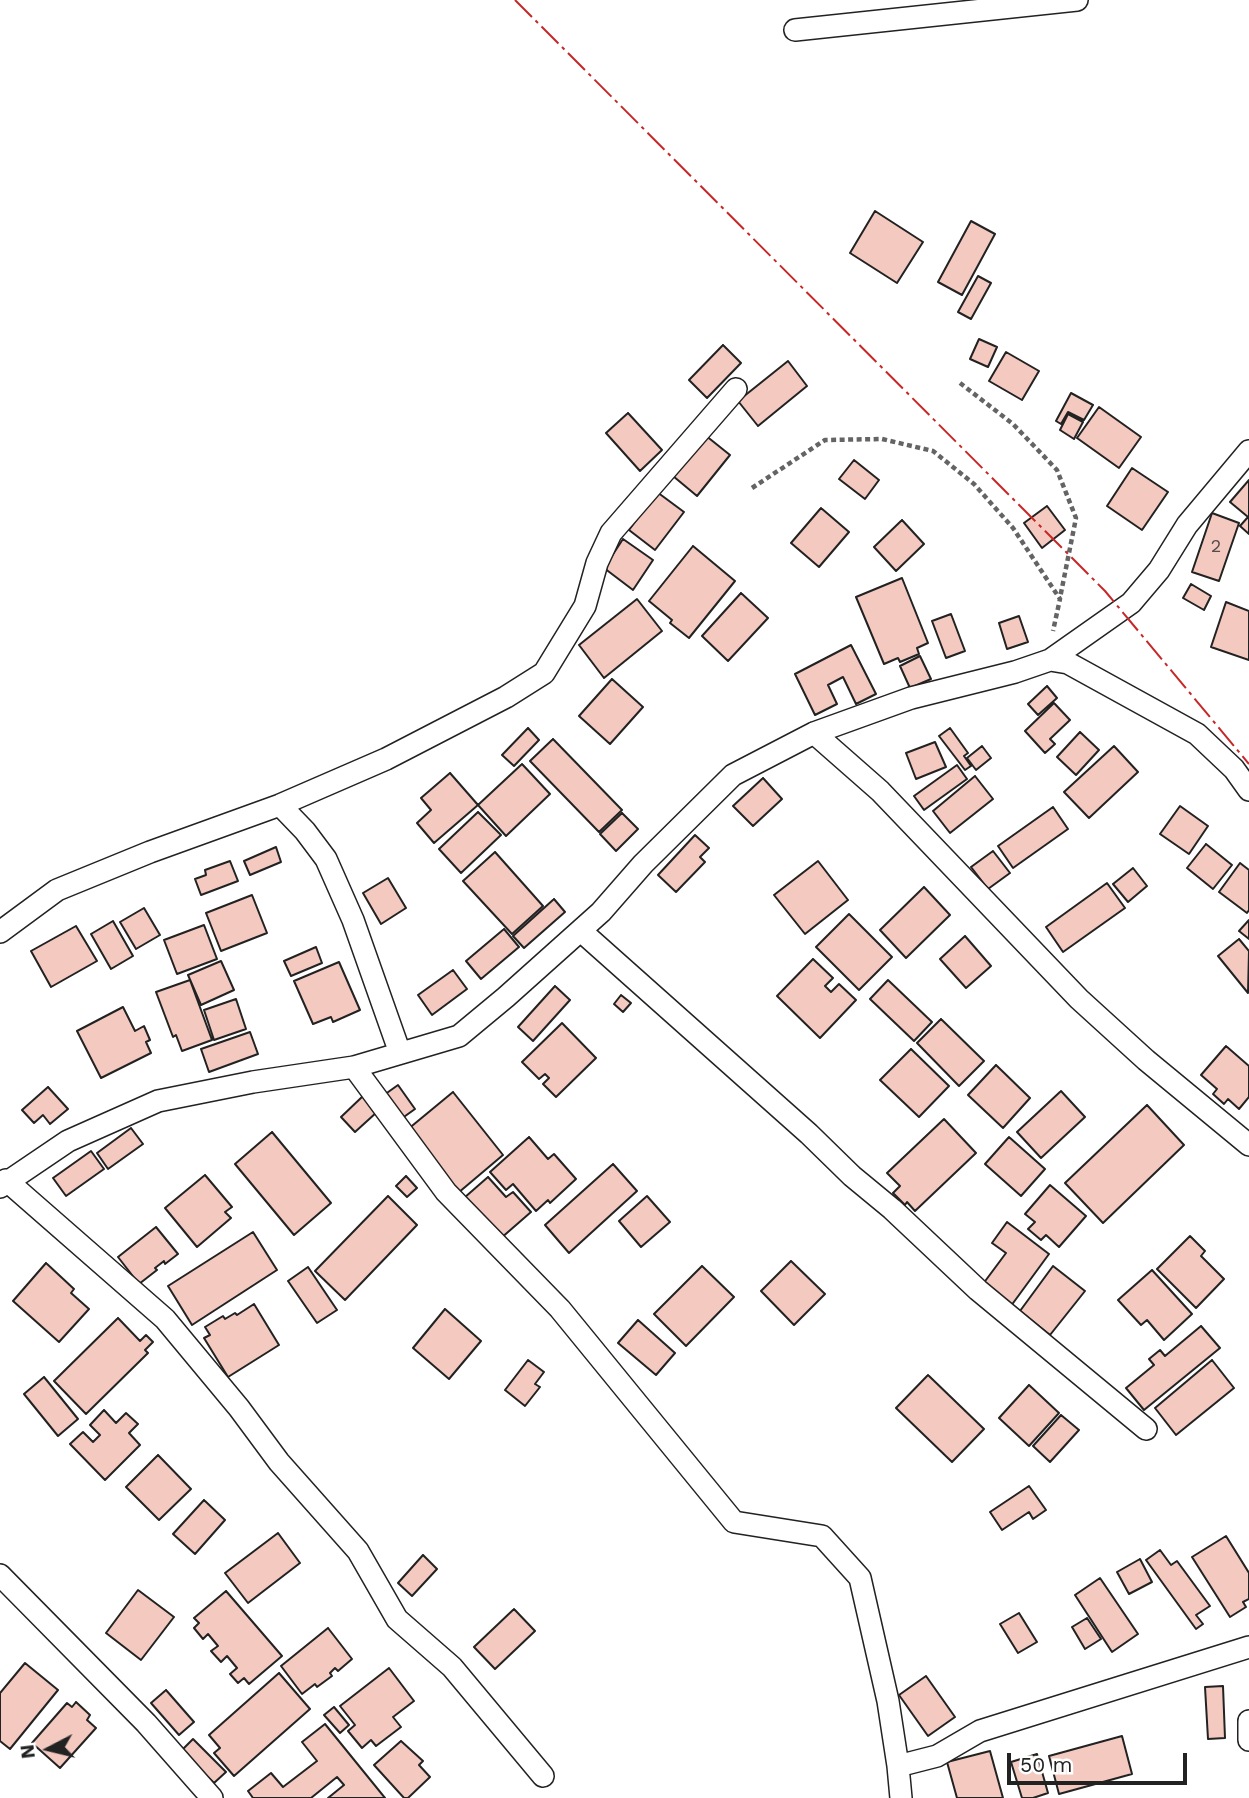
<!DOCTYPE html>
<html>
<head>
<meta charset="utf-8">
<style>
	body { margin:0 }
	#map { position:relative; width:1249px; height:1798px; overflow:hidden; background:#fff; font-family:"Work Sans",sans-serif }
	canvas { display:block }
	.north { position:absolute; left:14px; top:1714px; width:70px; height:70px; -webkit-text-stroke:5px #fff; paint-order:stroke; rotate:263deg; font-size:19px; font-weight:700; line-height:28px; text-align:center; color:#222 }
	.north::after { content:''; display:block; margin:auto; width:24px; height:32px; background:#222; clip-path:polygon(50% 0,100% 100%,50% 72%,0 100%) }
	.scale { position:absolute; left:1007px; top:1753px; width:180px; height:32px; box-sizing:border-box; border:4px solid #222; border-top:0; padding-left:9px; font-size:21px; line-height:24px; white-space:nowrap; color:#222; -webkit-text-stroke:5px #fff; paint-order:stroke }
</style>
</head>
<body>
<div id="map">
<canvas width="1249" height="1798"></canvas>
<div class="north">N</div>
<div class="scale">50 m</div>
</div>
<script>
const context = document.querySelector('canvas').getContext('2d');
context.lineJoin = 'round';
function fill(path, color) {
  context.fillStyle = color;
  context.fill(path, 'evenodd');
}
function shape(rows) {
  const path = new Path2D();
  for (const r of rows) {
    path.moveTo(r[0], r[1]);
    for (let i = 2; i < r.length; i += 2) path.lineTo(r[i], r[i + 1]);
  }
  return path;
}
function strokePath(path, color, width, dash) {
  context.strokeStyle = color;
  context.lineWidth = width;
  context.lineCap = dash ? 'butt' : 'round';
  context.setLineDash(dash || []);
  context.stroke(path);
}
function write(font, color, halo, rows, align = 'center') {
  context.font = font + ' "Work Sans",sans-serif';
  context.lineWidth = 5;
  context.setLineDash([]);
  context.textBaseline = 'middle';
  context.strokeStyle = halo;
  context.fillStyle = color;
  for (const [text, x, y, turn = 0] of rows) {
    context.save();
    context.translate(x, y);
    context.rotate((+turn || 0) * Math.PI / 180);
    context.textAlign = isNaN(turn) ? turn : align;
    if (halo) context.strokeText(text, 0, 0);
    context.fillText(text, 0, 0);
    context.restore();
  }
}
const building = shape([
	[875,211,923,242,897,283,850,253,875,211],
	[971,221,995,234,962,295,938,282,971,221],
	[978,276,991,283,971,319,958,312,978,276],
	[979,339,997,347,988,367,970,359,979,339],
	[723,345,741,363,707,398,689,380,723,345],
	[1006,352,1039,371,1022,400,989,381,1006,352],
	[788,361,807,386,758,426,738,401,788,361],
	[1071,393,1093,405,1084,420,1068,412,1061,424,1056,421,1071,393],
	[1099,407,1141,437,1119,468,1077,438,1099,407],
	[628,413,662,450,640,471,606,433,628,413],
	[1068,414,1083,422,1074,439,1060,430,1068,414],
	[705,435,730,455,697,496,673,476,705,435],
	[854,460,879,480,865,499,839,479,854,460],
	[1132,468,1168,492,1142,530,1107,506,1132,468],
	[1249,480,1249,534,1240,526,1248,517,1230,502,1249,480],
	[657,492,684,512,655,550,629,530,657,492],
	[1047,506,1065,530,1042,548,1024,523,1047,506],
	[821,508,849,532,819,567,791,543,821,508],
	[1212,513,1239,523,1219,581,1192,572,1212,513],
	[902,520,924,544,896,571,874,547,902,520],
	[623,539,653,560,633,590,604,568,623,539],
	[693,546,735,581,689,638,670,623,672,620,649,601,693,546],
	[902,578,928,643,917,648,919,654,900,662,898,658,884,664,856,597,902,578],
	[1191,584,1211,596,1204,610,1183,598,1191,584],
	[741,593,768,618,728,661,702,636,741,593],
	[637,599,662,631,604,678,579,645,637,599],
	[1226,602,1249,611,1249,660,1211,647,1226,602],
	[951,614,965,651,946,658,932,621,951,614],
	[1019,616,1028,642,1007,649,999,623,1019,616],
	[851,645,876,694,856,704,843,677,828,685,837,704,815,715,795,674,851,645],
	[920,656,931,679,910,688,900,666,920,656],
	[612,679,643,707,610,744,579,716,612,679],
	[1047,686,1057,698,1038,715,1028,704,1047,686],
	[1054,703,1070,720,1050,739,1055,744,1045,753,1025,731,1054,703],
	[528,728,539,740,514,766,502,755,528,728],
	[950,728,968,753,964,756,971,766,965,770,939,736,950,728],
	[1080,732,1099,750,1076,775,1057,757,1080,732],
	[553,739,622,810,599,832,530,761,553,739],
	[935,742,946,767,916,779,906,753,935,742],
	[982,746,991,758,976,770,967,758,982,746],
	[1114,746,1138,772,1089,818,1064,792,1114,746],
	[522,764,550,794,506,836,478,805,522,764],
	[957,765,967,779,924,810,914,796,957,765],
	[450,773,478,805,434,843,417,823,431,810,421,798,450,773],
	[975,776,993,799,950,833,933,811,975,776],
	[763,778,782,799,753,826,733,806,763,778],
	[1180,806,1208,826,1189,854,1160,834,1180,806],
	[1053,807,1068,829,1013,868,998,846,1053,807],
	[478,812,501,835,461,873,439,849,478,812],
	[622,813,638,829,616,851,600,834,622,813],
	[695,835,709,848,700,857,705,862,676,892,658,875,695,835],
	[1206,844,1232,865,1213,889,1187,868,1206,844],
	[276,847,281,862,250,875,244,861,276,847],
	[993,851,1010,873,988,889,971,867,993,851],
	[495,852,543,906,512,934,463,881,495,852],
	[230,861,238,881,201,895,195,879,206,875,205,870,230,861],
	[818,861,848,900,805,934,774,895,818,861],
	[1240,863,1249,870,1249,910,1247,913,1219,892,1240,863],
	[1133,868,1147,886,1128,902,1113,884,1133,868],
	[388,878,406,908,381,924,363,893,388,878],
	[1107,883,1125,908,1063,952,1046,927,1107,883],
	[924,887,950,915,906,958,880,930,924,887],
	[252,895,267,933,221,951,206,913,252,895],
	[554,899,565,912,524,948,513,936,554,899],
	[144,908,160,935,136,949,120,922,144,908],
	[849,914,892,957,859,990,816,947,849,914],
	[1249,920,1249,939,1239,931,1249,920],
	[113,921,133,956,111,969,91,934,113,921],
	[204,925,217,959,177,974,164,940,204,925],
	[76,926,97,961,51,987,31,951,76,926],
	[504,929,519,947,481,979,466,961,504,929],
	[965,936,991,966,966,988,940,959,965,936],
	[1239,939,1249,951,1248,993,1218,956,1239,939],
	[316,947,322,963,291,976,284,961,316,947],
	[813,959,833,978,825,986,831,992,839,984,856,1000,820,1038,777,996,813,959],
	[221,961,234,990,201,1005,188,975,221,961],
	[339,962,360,1010,333,1022,331,1017,313,1024,294,981,339,962],
	[453,970,467,989,432,1015,418,995,453,970],
	[190,980,212,1040,182,1051,176,1035,173,1037,156,992,190,980],
	[888,980,932,1022,914,1041,870,999,888,980],
	[555,986,570,1000,533,1041,518,1027,555,986],
	[621,995,631,1003,623,1012,614,1004,621,995],
	[236,999,246,1029,214,1040,204,1010,236,999],
	[123,1007,135,1031,144,1026,150,1040,146,1042,151,1053,101,1078,77,1031,123,1007],
	[941,1019,984,1061,959,1086,917,1043,941,1019],
	[562,1023,596,1058,556,1097,543,1084,549,1078,545,1074,539,1079,522,1062,562,1023],
	[250,1032,258,1054,209,1072,201,1049,250,1032],
	[1226,1046,1249,1066,1249,1097,1239,1109,1228,1099,1224,1104,1213,1094,1217,1089,1201,1075,1226,1046],
	[911,1049,949,1086,919,1117,880,1080,911,1049],
	[996,1065,1030,1098,1003,1128,968,1095,996,1065],
	[398,1085,415,1109,401,1119,384,1095,398,1085],
	[48,1087,68,1109,50,1124,43,1115,34,1123,22,1110,48,1087],
	[1061,1091,1085,1117,1041,1158,1017,1132,1061,1091],
	[453,1092,503,1155,458,1193,407,1130,453,1092],
	[363,1096,377,1112,355,1132,341,1117,363,1096],
	[1147,1105,1184,1145,1103,1223,1065,1183,1147,1105],
	[944,1119,976,1153,915,1211,907,1202,905,1205,893,1193,900,1186,887,1173,944,1119],
	[131,1128,143,1144,108,1169,97,1153,131,1128],
	[272,1132,331,1203,294,1235,235,1164,272,1132],
	[529,1137,548,1159,554,1154,576,1179,550,1203,548,1200,536,1211,513,1184,506,1190,490,1172,529,1137],
	[1009,1137,1045,1169,1021,1196,985,1164,1009,1137],
	[91,1151,104,1169,66,1196,53,1178,91,1151],
	[613,1164,637,1191,569,1253,545,1225,613,1164],
	[205,1175,232,1207,225,1212,231,1218,197,1247,165,1208,205,1175],
	[406,1176,417,1188,407,1197,396,1186,406,1176],
	[488,1177,506,1197,513,1192,531,1212,500,1239,464,1198,488,1177],
	[1050,1185,1086,1216,1059,1247,1046,1235,1041,1240,1028,1229,1035,1222,1025,1214,1050,1185],
	[388,1196,417,1225,345,1300,315,1271,388,1196],
	[647,1196,670,1222,641,1247,619,1221,647,1196],
	[1007,1222,1049,1254,1008,1310,980,1288,1006,1253,992,1243,1007,1222],
	[156,1227,178,1254,165,1264,164,1261,155,1268,157,1270,139,1284,118,1257,156,1227],
	[253,1232,277,1270,192,1325,168,1286,253,1232],
	[1190,1236,1205,1251,1201,1256,1224,1279,1196,1308,1157,1269,1190,1236],
	[791,1261,825,1294,794,1325,761,1291,791,1261],
	[46,1263,74,1289,71,1293,89,1309,59,1342,13,1301,46,1263],
	[702,1266,734,1297,686,1346,654,1314,702,1266],
	[1053,1266,1085,1291,1050,1335,1020,1311,1053,1266],
	[308,1267,337,1310,317,1323,288,1281,308,1267],
	[1152,1270,1192,1314,1164,1340,1147,1320,1141,1325,1118,1300,1152,1270],
	[254,1304,279,1345,228,1377,204,1338,210,1335,205,1327,223,1316,225,1319,235,1313,237,1315,254,1304],
	[445,1309,481,1341,449,1379,413,1348,445,1309],
	[118,1318,140,1341,146,1335,153,1342,145,1350,148,1353,86,1414,54,1381,118,1318],
	[638,1320,675,1353,656,1375,618,1343,638,1320],
	[1201,1326,1220,1348,1144,1410,1126,1388,1154,1365,1149,1359,1160,1350,1165,1356,1201,1326],
	[528,1360,544,1372,535,1384,540,1387,525,1406,505,1390,528,1360],
	[1212,1360,1234,1388,1176,1435,1155,1408,1212,1360],
	[928,1375,984,1429,952,1462,896,1408,928,1375],
	[44,1377,78,1419,58,1436,24,1394,44,1377],
	[1029,1385,1059,1413,1029,1446,999,1418,1029,1385],
	[104,1410,116,1423,126,1413,138,1424,129,1433,140,1445,105,1480,70,1444,83,1432,93,1442,100,1435,90,1425,104,1410],
	[1061,1415,1079,1430,1050,1462,1033,1446,1061,1415],
	[158,1455,191,1489,159,1520,126,1487,158,1455],
	[1029,1486,1046,1510,1033,1519,1029,1512,1002,1530,990,1512,1029,1486],
	[204,1500,225,1520,195,1554,173,1534,204,1500],
	[278,1533,300,1563,248,1603,225,1573,278,1533],
	[1226,1536,1249,1573,1249,1599,1243,1602,1246,1607,1230,1617,1192,1557,1226,1536],
	[1160,1550,1171,1565,1177,1561,1210,1606,1196,1615,1203,1624,1196,1629,1146,1560,1160,1550],
	[423,1555,437,1569,412,1596,398,1583,423,1555],
	[1140,1559,1152,1582,1129,1594,1117,1572,1140,1559],
	[1100,1578,1138,1634,1112,1652,1075,1595,1100,1578],
	[138,1590,174,1617,141,1660,106,1633,138,1590],
	[226,1591,282,1656,249,1684,244,1678,238,1683,230,1674,237,1668,227,1656,221,1662,211,1651,218,1646,208,1634,203,1639,194,1628,199,1623,194,1618,226,1591],
	[514,1609,535,1631,495,1669,474,1647,514,1609],
	[1019,1613,1037,1642,1018,1653,1000,1624,1019,1613],
	[1087,1618,1101,1639,1085,1649,1072,1627,1087,1618],
	[328,1628,352,1659,338,1671,335,1668,330,1673,332,1676,317,1687,315,1684,302,1694,281,1666,328,1628],
	[25,1663,58,1690,10,1749,0,1741,0,1693,25,1663],
	[389,1668,414,1701,393,1717,401,1727,376,1746,371,1740,362,1748,348,1731,355,1725,340,1706,389,1668],
	[279,1673,310,1709,234,1776,214,1753,220,1748,209,1735,279,1673],
	[926,1676,955,1717,928,1736,899,1695,926,1676],
	[1223,1686,1225,1738,1208,1739,1205,1687,1223,1686],
	[166,1690,194,1722,179,1735,151,1703,166,1690],
	[76,1702,90,1715,87,1720,96,1728,60,1768,32,1743,67,1703,72,1707,76,1702],
	[334,1707,349,1725,340,1733,324,1715,334,1707],
	[325,1724,385,1798,328,1798,344,1785,337,1777,311,1798,253,1798,248,1791,271,1773,283,1787,317,1761,302,1742,325,1724],
	[1122,1736,1132,1774,1059,1794,1049,1756,1122,1736],
	[193,1739,226,1772,214,1783,181,1751,193,1739],
	[401,1741,423,1761,419,1765,430,1777,408,1798,404,1798,374,1765,401,1741],
	[990,1751,1003,1798,957,1798,947,1762,990,1751],
	[1037,1754,1048,1793,1033,1798,1022,1798,1011,1762,1037,1754]
]);
fill(building, '#f3c9c0');
strokePath(building, '#222', 2);
const street = shape([
	[795,30,1077,0],
	[1050,660,1131,603,1159,570,1187,525,1249,451],
	[814,733,880,791,1079,999,1146,1060,1249,1145],
	[280,805,305,831,326,859,353,920,400,1053],
	[581,931,809,1134,852,1176,892,1209,978,1290,1146,1429],
	[0,932,57,890,150,852,280,805,386,759,506,697,544,673,585,606,597,563,611,533,736,389],
	[354,1067,446,1192,560,1309,734,1522,822,1536,860,1578,888,1701,898,1766],
	[6,1180,165,1319,239,1408,279,1462,358,1551,397,1619,452,1667,543,1776],
	[0,1187,68,1141,158,1101,253,1082,354,1067,459,1036,506,997,601,912,643,864,733,775,814,733,911,698,1015,672,1050,660,1068,663,1197,734,1234,769,1249,790],
	[0,1575,146,1723,212,1798],
	[1249,1721,1249,1740],
	[901,1798,898,1766,937,1756,980,1731,1249,1647]
]);
strokePath(street, '#222', 24);
strokePath(shape([
	[960,383,1013,424,1057,470,1076,518,1060,598],
	[752,488,825,440,882,439,933,451,974,484,1013,528,1060,599,1053,631]
]), '#646464', 4.5, [5, 3.5]);
strokePath(street, '#fff', 21);
strokePath(shape([
	[515,0,1105,591,1249,764]
]), '#c62828', 2, [24, 5, 3.5, 5]);
write('18px', '#564c4a', null, [
	["2",1216,547]
]);
</script>
</body>
</html>
